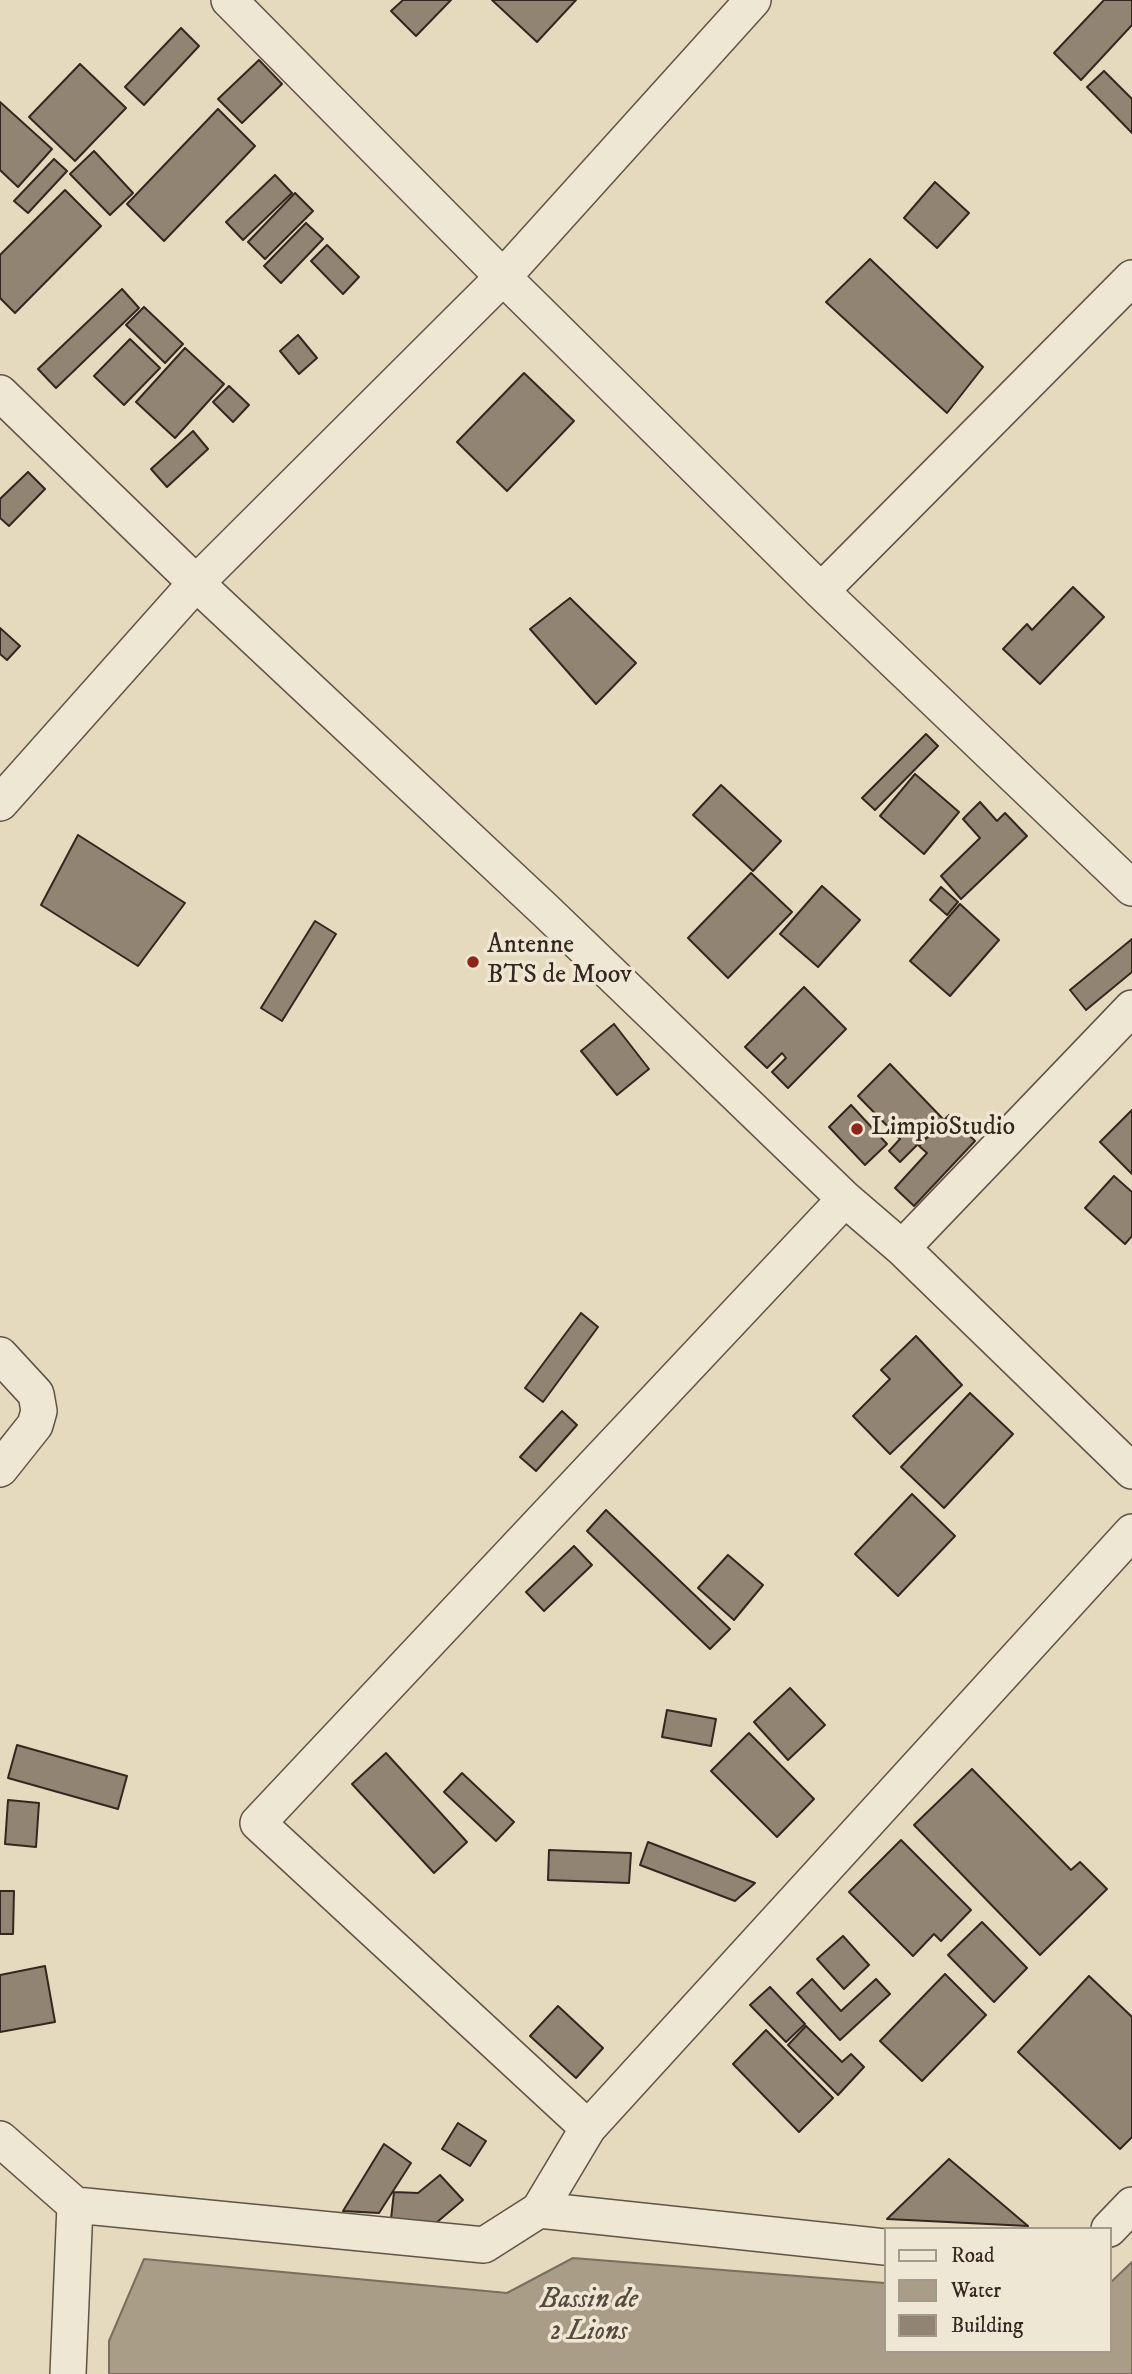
<!DOCTYPE html>
<html>
<head>
<meta charset="utf-8">
<style>
	body { margin:0 }
	#map { position:relative; width:1132px; height:2374px; overflow:hidden; background:#e5dabd; font-family:"IM FELL DW Pica",serif }
	canvas { display:block }
	.legend { position:absolute; left:884px; top:2227px; width:228px; height:126px; box-sizing:border-box; background:#eee7d4; border:2px solid #a49a8c; margin:0; padding:9px 12px; list-style:none; font-size:21px; color:#362620 }
	.legend li { display:flex; align-items:center; gap:14px; height:35px }
	.legend b { width:35px; border:2px solid #a49a8c }
</style>
</head>
<body>
<div id="map">
<canvas width="1132" height="2374"></canvas>
<ul class="legend">
<li><b style="height:9px;background:#eee7d4"></b>Road</li>
<li><b style="height:19px;background:#aa9d88"></b>Water</li>
<li><b style="height:19px;background:#918472"></b>Building</li>
</ul>
</div>
<script>
const context = document.querySelector('canvas').getContext('2d');
context.lineJoin = 'round';
function fill(path, color) {
  context.fillStyle = color;
  context.fill(path, 'evenodd');
}
function shape(rows) {
  const path = new Path2D();
  for (const r of rows) {
    path.moveTo(r[0], r[1]);
    for (let i = 2; i < r.length; i += 2) path.lineTo(r[i], r[i + 1]);
  }
  return path;
}
function strokePath(path, color, width, dash) {
  context.strokeStyle = color;
  context.lineWidth = width;
  context.lineCap = dash ? 'butt' : 'round';
  context.setLineDash(dash || []);
  context.stroke(path);
}
function write(font, color, halo, rows, align = 'center') {
  context.font = font + ' "IM FELL DW Pica",serif';
  context.lineWidth = 7;
  context.setLineDash([]);
  context.textBaseline = 'middle';
  context.strokeStyle = halo;
  context.fillStyle = color;
  for (const [text, x, y, turn = 0] of rows) {
    context.save();
    context.translate(x, y);
    context.rotate((+turn || 0) * Math.PI / 180);
    context.textAlign = isNaN(turn) ? turn : align;
    if (halo) context.strokeText(text, 0, 0);
    context.fillText(text, 0, 0);
    context.restore();
  }
}
const water = shape([
	[573,2258,885,2283,885,2351,1109,2351,1109,2284,1132,2262,1132,2374,109,2374,109,2341,144,2259,507,2293,573,2258]
]);
fill(water, '#aa9d88');
strokePath(water, '#7c6d5e', 2);
const building = shape([
	[403,0,451,0,416,36,391,11,403,0],
	[492,0,576,0,537,42,492,0],
	[1104,0,1132,0,1132,25,1081,80,1054,53,1104,0],
	[181,28,199,46,144,105,125,87,181,28],
	[259,60,282,84,242,123,218,99,259,60],
	[80,64,126,108,75,161,29,117,80,64],
	[1104,71,1132,99,1132,133,1087,87,1104,71],
	[0,102,52,149,18,187,0,170,0,102],
	[218,109,255,146,164,241,127,204,218,109],
	[94,151,133,193,110,215,70,174,94,151],
	[54,159,67,171,28,213,14,201,54,159],
	[275,175,292,193,243,240,226,222,275,175],
	[935,182,969,213,937,248,904,218,935,182],
	[65,190,101,226,15,313,0,298,0,255,65,190],
	[295,193,313,211,265,259,248,242,295,193],
	[306,223,323,239,281,283,264,266,306,223],
	[327,245,359,277,343,294,311,261,327,245],
	[870,259,983,367,947,413,826,302,870,259],
	[122,289,139,308,56,388,38,369,122,289],
	[144,307,183,344,165,363,126,325,144,307],
	[298,335,317,358,299,374,280,351,298,335],
	[130,339,160,368,124,405,94,376,130,339],
	[185,348,224,384,175,438,136,402,185,348],
	[524,373,574,421,507,491,457,442,524,373],
	[229,386,249,405,233,422,213,402,229,386],
	[193,431,208,449,167,487,151,469,193,431],
	[28,472,45,489,9,526,0,518,0,499,28,472],
	[1073,587,1104,617,1040,684,1003,649,1027,624,1032,630,1073,587],
	[570,598,636,663,596,704,530,629,570,598],
	[0,628,20,646,7,660,0,654,0,628],
	[926,734,938,746,875,810,862,798,926,734],
	[915,774,959,812,924,854,880,816,915,774],
	[721,785,781,841,753,871,693,815,721,785],
	[980,802,997,821,1005,813,1027,836,961,899,941,876,980,838,963,819,980,802],
	[78,835,185,903,138,966,41,905,78,835],
	[751,873,792,912,728,978,688,938,751,873],
	[822,886,860,920,818,967,780,934,822,886],
	[941,887,958,902,947,915,930,900,941,887],
	[960,904,999,940,950,996,910,961,960,904],
	[315,921,336,934,282,1021,261,1008,315,921],
	[1132,939,1132,972,1086,1010,1070,990,1132,939],
	[804,987,846,1029,788,1088,772,1072,786,1058,782,1053,767,1068,745,1047,804,987],
	[614,1024,649,1069,617,1095,581,1051,614,1024],
	[890,1064,943,1119,900,1162,889,1151,900,1139,858,1096,890,1064],
	[851,1105,887,1144,865,1165,829,1127,851,1105],
	[1132,1110,1132,1174,1100,1142,1132,1110],
	[949,1115,975,1141,914,1206,895,1188,927,1153,919,1146,949,1115],
	[1114,1176,1132,1192,1132,1236,1125,1244,1085,1208,1114,1176],
	[581,1313,598,1327,543,1402,525,1388,581,1313],
	[916,1336,962,1385,890,1454,853,1416,890,1379,881,1370,916,1336],
	[970,1393,1013,1434,944,1508,901,1467,970,1393],
	[562,1411,577,1425,536,1471,520,1457,562,1411],
	[912,1494,955,1536,898,1596,855,1554,912,1494],
	[606,1510,730,1629,710,1649,587,1531,606,1510],
	[574,1546,592,1565,544,1611,526,1592,574,1546],
	[728,1555,763,1585,734,1620,698,1588,728,1555],
	[790,1688,825,1725,788,1760,754,1722,790,1688],
	[667,1710,716,1719,711,1746,662,1737,667,1710],
	[749,1733,814,1799,777,1837,711,1771,749,1733],
	[17,1745,127,1776,118,1809,8,1778,17,1745],
	[386,1753,467,1842,434,1873,352,1784,386,1753],
	[972,1769,1071,1870,1080,1862,1107,1889,1040,1955,914,1825,972,1769],
	[462,1773,514,1822,496,1841,444,1792,462,1773],
	[8,1800,39,1803,36,1847,5,1844,8,1800],
	[901,1840,971,1910,941,1941,934,1934,913,1956,849,1892,901,1840],
	[648,1842,755,1883,735,1901,640,1865,648,1842],
	[549,1850,631,1853,629,1883,548,1880,549,1850],
	[0,1891,14,1891,13,1934,0,1934,0,1891],
	[982,1922,1027,1968,994,2002,948,1955,982,1922],
	[843,1936,869,1965,844,1989,817,1959,843,1936],
	[45,1966,55,2022,0,2032,0,1975,45,1966],
	[945,1974,986,2015,922,2081,880,2041,945,1974],
	[1089,1976,1132,2017,1132,2137,1120,2149,1018,2052,1089,1976],
	[812,1979,841,2011,876,1979,890,1994,840,2040,797,1993,812,1979],
	[770,1987,805,2024,786,2042,750,2005,770,1987],
	[558,2006,603,2048,576,2078,530,2036,558,2006],
	[806,2026,842,2062,851,2054,864,2067,838,2095,788,2045,806,2026],
	[766,2030,833,2098,799,2132,733,2064,766,2030],
	[458,2123,486,2141,470,2166,442,2149,458,2123],
	[384,2144,411,2163,379,2213,343,2211,384,2144],
	[949,2159,1028,2226,887,2219,949,2159],
	[440,2175,463,2200,436,2223,391,2219,394,2192,418,2193,440,2175]
]);
fill(building, '#918472');
strokePath(building, '#362620', 2);
const street = shape([
	[229,0,503,277,821,591,1132,888],
	[0,393,196,583,546,911,845,1199,902,1248,1132,1471],
	[821,591,1132,278],
	[0,803,196,583,503,277,753,0],
	[902,1248,1132,1008],
	[0,1355,36,1394,39,1411,35,1425,0,1469],
	[588,2128,258,1823,845,1199],
	[0,2139,75,2205,484,2245,539,2210,885,2247],
	[539,2210,588,2128,1132,1532],
	[1109,2229,1132,2205],
	[68,2374,75,2205]
]);
strokePath(street, '#625347', 38);
strokePath(street, '#eee7d4', 35);
for (const [x, y, r, color] of [
	[473,962,7,"#8f2418"],
	[857,1129,7,"#8f2418"]
]) {
  const dot = new Path2D();
  dot.arc(x, y, r, 0, 2 * Math.PI);
  context.fillStyle = color;
  context.fill(dot);
  strokePath(dot, '#eee7d4', 2.5);
}
write('26px', '#362620', '#eee7d4', [
	["Antenne",487,947],
	["BTS de Moov",487,977],
	["LimpioStudio",871,1129]
], 'left');
write('italic 28px', '#594a3f', '#eee7d4', [
	["Bassin de",589,2301],
	["2 Lions",589,2333]
]);
</script>
</body>
</html>
